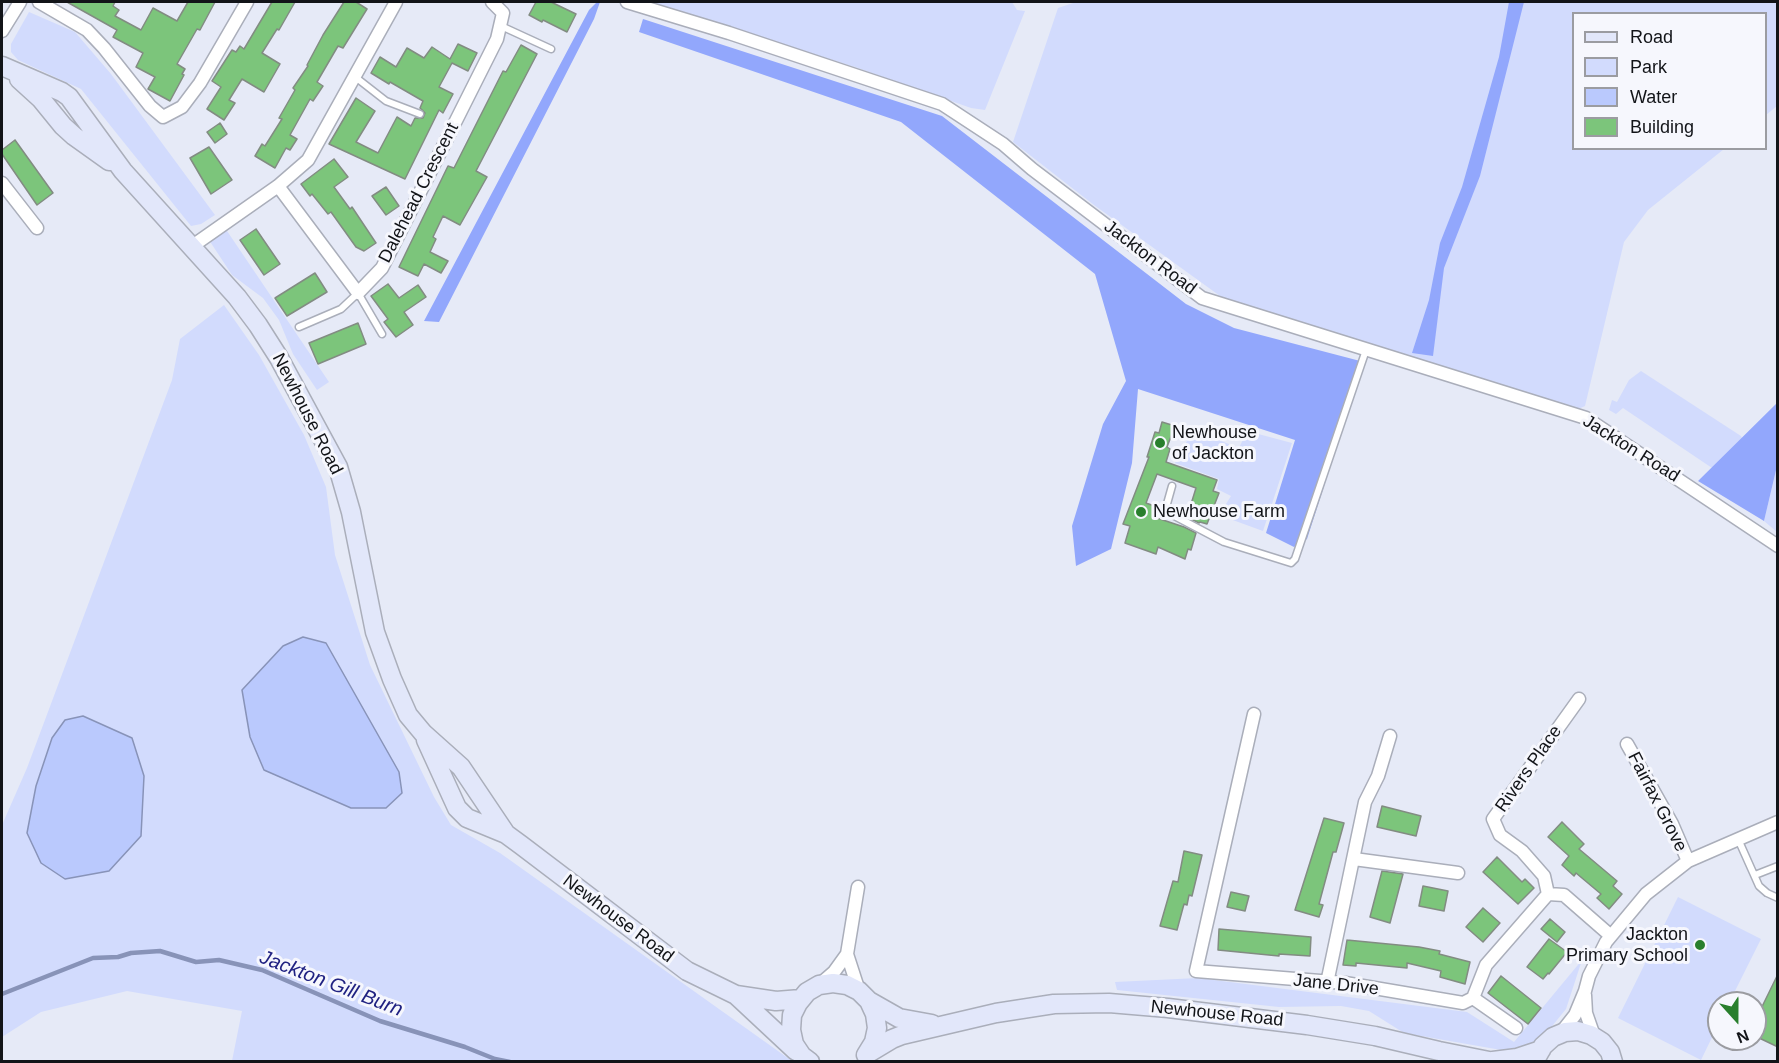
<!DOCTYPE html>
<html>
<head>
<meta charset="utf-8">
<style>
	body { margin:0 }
	#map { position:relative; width:1779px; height:1063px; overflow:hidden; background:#e6eaf7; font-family:Arial,sans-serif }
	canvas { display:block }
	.frame { position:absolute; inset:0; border:3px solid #121418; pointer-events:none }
	.legend { position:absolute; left:1572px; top:12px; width:195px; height:138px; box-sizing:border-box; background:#f6f7fd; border:2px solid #9b9ca1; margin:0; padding:8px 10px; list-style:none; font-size:18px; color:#121418 }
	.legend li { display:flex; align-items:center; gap:12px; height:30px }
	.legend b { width:30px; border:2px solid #9b9ca1 }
	.north { position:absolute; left:1707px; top:991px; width:60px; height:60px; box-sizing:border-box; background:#f6f7fd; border:2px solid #9b9ca1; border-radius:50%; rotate:159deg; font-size:16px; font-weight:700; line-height:24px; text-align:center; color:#121418 }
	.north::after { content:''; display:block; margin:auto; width:21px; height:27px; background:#297f2d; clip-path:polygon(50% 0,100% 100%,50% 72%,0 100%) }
</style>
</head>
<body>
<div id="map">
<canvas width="1779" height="1063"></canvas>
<div class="frame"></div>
<ul class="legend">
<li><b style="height:8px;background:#e2e7fa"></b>Road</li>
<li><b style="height:16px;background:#d2dbfd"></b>Park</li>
<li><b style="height:16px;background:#bac9fd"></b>Water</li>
<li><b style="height:16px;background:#7cc57b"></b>Building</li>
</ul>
<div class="north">N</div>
</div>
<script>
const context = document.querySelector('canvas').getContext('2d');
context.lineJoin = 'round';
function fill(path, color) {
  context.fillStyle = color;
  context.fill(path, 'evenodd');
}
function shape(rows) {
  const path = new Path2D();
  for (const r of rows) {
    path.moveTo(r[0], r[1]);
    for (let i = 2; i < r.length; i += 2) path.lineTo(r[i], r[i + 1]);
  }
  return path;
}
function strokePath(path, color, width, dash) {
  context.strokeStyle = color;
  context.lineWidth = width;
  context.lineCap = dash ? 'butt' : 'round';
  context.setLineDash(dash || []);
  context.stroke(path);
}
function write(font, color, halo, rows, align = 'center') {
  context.font = font + ' Arial,sans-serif';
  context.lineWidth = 6;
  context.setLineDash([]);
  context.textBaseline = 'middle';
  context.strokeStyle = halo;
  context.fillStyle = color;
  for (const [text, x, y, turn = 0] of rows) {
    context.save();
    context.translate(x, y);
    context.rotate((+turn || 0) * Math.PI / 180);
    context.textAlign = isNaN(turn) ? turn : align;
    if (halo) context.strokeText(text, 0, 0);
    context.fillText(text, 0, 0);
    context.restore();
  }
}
fill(shape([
	[648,2,1012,2,1017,10,1025,11,985,110,971,108,855,67],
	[1076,2,1777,2,1777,106,1766,115,1766,14,1574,14,1574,148,1724,149,1648,210,1624,242,1585,406,1576,410,1227,301,1094,205,1013,142,1058,8],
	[29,12,75,32,111,74,215,215,201,224,191,226,81,89,18,60,11,52,11,44],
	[225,228,329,382,317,390,293,354,279,320,263,298,232,275,209,240],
	[224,305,259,355,304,435,326,487,335,555,370,665,434,797,451,825,500,853,792,1061,232,1061,242,1011,127,991,41,1012,2,1037,2,825,27,768,172,380,180,339],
	[1641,371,1741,436,1745,444,1715,470,1623,408,1616,414,1609,410,1612,400,1617,402,1629,380],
	[1193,430,1239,448,1247,431,1292,443,1263,531,1219,515,1231,496,1217,489,1219,479,1175,463],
	[1777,466,1777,532,1764,521],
	[1678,897,1761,939,1729,1003,1719,1003,1719,1023,1701,1060,1618,1018],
	[1582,960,1566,1009,1540,1041,1507,1051,1404,1033,1369,1011,1341,1006,1279,1007,1117,990,1115,982,1198,978,1467,1012,1514,1042]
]), '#d2dbfd');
fill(shape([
	[597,2,600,2,594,19,439,322,424,321,589,10],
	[1509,2,1524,2,1480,176,1444,268,1433,356,1412,353,1429,300,1440,243,1462,187,1499,57],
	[643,19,942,116,1186,304,1234,328,1364,362,1307,539,1294,547,1266,533,1295,440,1138,389,1132,463,1111,549,1076,566,1072,526,1103,424,1126,381,1095,274,901,122,639,32],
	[1777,403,1777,466,1764,521,1698,481]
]), '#92a7fc');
const water = shape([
	[303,637,326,643,399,772,402,793,386,808,351,808,264,770,250,737,242,690,283,646,303,637],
	[83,716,132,738,144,776,141,836,109,871,65,879,41,863,27,833,36,786,52,738,65,720,83,716]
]);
fill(water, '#bac9fd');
strokePath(water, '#8893b8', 1.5);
strokePath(shape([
	[2,994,93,958,118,957,131,953,160,951,196,962,219,960,262,970,380,1021,465,1047,495,1059,510,1062]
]), '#8893b8', 4.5);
const building = shape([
	[67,2,115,2,113,6,119,10,115,16,141,30,153,8,177,21,188,2,215,2,200,30,197,29,177,64,185,69,182,74,184,75,170,101,148,89,155,77,136,67,143,53,113,37,117,30,67,2],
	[272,2,295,2,279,30,277,29,262,53,280,64,264,92,242,79,229,100,235,103,224,120,207,109,221,87,212,81,232,50,236,52,240,46,244,49,272,2],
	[344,2,356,2,367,9,343,48,338,46,317,82,323,86,313,101,310,99,290,135,297,139,290,150,286,148,275,168,255,156,262,144,265,146,282,119,279,118,295,90,293,88,308,66,307,65,323,35,344,2],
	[536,2,551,2,576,14,567,32,543,20,542,22,529,15,536,2],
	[458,44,477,53,468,71,452,63,439,87,453,94,443,113,439,110,405,179,329,144,356,98,375,111,356,142,378,153,397,117,411,126,415,118,423,118,425,113,420,108,423,101,390,82,389,84,371,73,380,57,396,67,407,48,424,58,432,47,450,59,458,44],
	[521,45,537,54,476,171,487,177,460,225,443,216,433,237,436,239,430,252,448,261,441,273,424,264,418,276,399,267,448,166,454,168,503,71,506,72,521,45],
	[220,123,227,134,215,143,207,132,220,123],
	[15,140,53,193,37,205,2,154,2,150,15,140],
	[209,147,232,180,211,194,190,158,209,147],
	[334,159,348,177,334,187,350,209,352,207,376,243,364,251,356,247,331,212,328,214,312,194,310,196,301,184,334,159],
	[386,187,399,206,386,215,372,196,386,187],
	[256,229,280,264,264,275,240,240,256,229],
	[315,273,327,292,287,316,275,298,315,273],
	[388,284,399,298,418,285,426,297,404,312,413,325,396,337,384,322,388,319,371,296,388,284],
	[358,323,366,344,318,364,309,343,358,323],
	[1162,422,1175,426,1167,447,1170,449,1166,462,1217,480,1213,491,1219,493,1207,524,1200,522,1199,523,1187,517,1196,488,1157,474,1146,503,1157,507,1154,517,1184,527,1196,533,1191,550,1188,549,1185,559,1158,547,1156,554,1125,543,1130,526,1123,524,1149,457,1147,457,1155,432,1159,433,1162,422],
	[1382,806,1421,816,1416,836,1377,827,1382,806],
	[1324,818,1344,823,1336,852,1333,852,1319,904,1323,905,1319,917,1295,910,1324,818],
	[1562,822,1584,844,1579,849,1617,881,1613,886,1622,894,1609,909,1597,898,1601,894,1576,873,1574,876,1562,865,1569,856,1548,837,1562,822],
	[1184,851,1202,855,1192,896,1189,895,1187,905,1184,904,1177,930,1160,926,1173,881,1178,882,1184,851],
	[1497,857,1522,882,1525,879,1534,888,1518,904,1483,872,1497,857],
	[1382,871,1403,874,1390,923,1370,917,1382,871],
	[1423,886,1448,891,1444,911,1419,906,1423,886],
	[1231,892,1249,896,1245,911,1227,907,1231,892],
	[1483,908,1500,923,1483,942,1466,927,1483,908],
	[1550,919,1565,932,1557,942,1541,929,1550,919],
	[1219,929,1311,937,1310,956,1279,954,1279,956,1218,950,1219,929],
	[1549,939,1567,952,1549,974,1548,973,1543,979,1527,967,1549,939],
	[1347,940,1419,947,1440,951,1439,954,1470,962,1465,984,1440,977,1441,971,1407,963,1407,968,1356,963,1356,966,1343,965,1347,940],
	[1778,974,1778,1047,1755,1036,1755,1021,1778,974],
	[1501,976,1541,1008,1528,1024,1488,993,1501,976]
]);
fill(building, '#7cc57b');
strokePath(building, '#828c82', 1.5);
const lane = shape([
	[501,26,551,49],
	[354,76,386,101,420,114],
	[299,327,341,309,358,293,382,334],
	[1172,486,1165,511,1224,542,1291,563,1295,559,1366,350],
	[1738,839,1759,886,1767,893,1778,898],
	[1755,875,1778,866]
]);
const street = shape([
	[39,2,87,30,104,48,150,106,163,117,182,107,200,83,247,2],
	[627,2,729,33,942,104,1003,144,1032,169,1202,298,1586,418,1778,546],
	[2,31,20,2],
	[2,183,37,228],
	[278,186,358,293,382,268,497,39,503,13,492,2],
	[191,247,278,186,308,160,396,2],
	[1254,714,1196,971,1345,983,1463,1003,1473,998,1486,965,1548,894,1564,895,1611,936],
	[1627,744,1672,824,1688,861],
	[1354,859,1458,873],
	[1548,894,1544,876,1522,851,1500,835,1493,819,1579,699],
	[847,954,859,991],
	[1327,983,1365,802,1378,776,1390,736],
	[819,985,834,972,847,954,858,887],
	[1585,995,1586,1013,1594,1036],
	[1473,998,1516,1028],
	[1560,1034,1575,1015,1585,991,1589,976,1606,942,1646,894,1688,861,1778,822]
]);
const secondary = shape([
	[2,66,62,92,69,97,123,171,237,297,258,325,279,358,338,467,351,512,375,632,392,679,408,715,423,733,461,767,506,834],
	[19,79,41,99,63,126,74,136,109,161],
	[426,740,457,808,467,818,506,834,521,845,687,971,736,995,776,1001,801,999],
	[736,995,796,1051],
	[869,1001,899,1018,932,1024],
	[867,1054,892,1039,902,1035,996,1013,1054,1004,1109,1003,1168,1008,1307,1025,1375,1036,1439,1051,1494,1062],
	[1493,1061,1517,1058,1541,1050],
	[810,1062,802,1056,794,1044,791,1030,792,1015,798,1003,807,992,819,985,833,983,847,985,859,991,869,1001,875,1014,877,1028,874,1042,866,1055],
	[1534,1062,1543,1046,1553,1037,1565,1032,1578,1031,1591,1035,1602,1042,1610,1052,1613,1062]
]);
strokePath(lane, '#aaaeba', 9);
strokePath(street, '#aaaeba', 15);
strokePath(secondary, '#aaaeba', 21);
strokePath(lane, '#fff', 6);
strokePath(street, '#fff', 12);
strokePath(secondary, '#e2e7fa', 18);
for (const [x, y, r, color] of [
	[1160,443,6,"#297f2d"],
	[1141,512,6,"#297f2d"],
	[1700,945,6,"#297f2d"]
]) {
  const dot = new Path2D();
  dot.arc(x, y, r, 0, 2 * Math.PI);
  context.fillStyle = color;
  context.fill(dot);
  strokePath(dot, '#f6f7fd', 2);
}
write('18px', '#121418', '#f6f7fd', [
	["Dalehead Crescent",419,193,-63],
	["Jackton Road",1150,258,37],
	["Newhouse Road",307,414,63],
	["Jackton Road",1631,449,32],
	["Rivers Place",1529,769,-55],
	["Fairfax Grove",1657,802,63],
	["Newhouse Road",618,919,37],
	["Jane Drive",1336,985,6],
	["Newhouse Road",1217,1014,6]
]);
write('18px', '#121418', '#f6f7fd', [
	["Newhouse",1172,433],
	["of Jackton",1172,454],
	["Newhouse Farm",1153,512],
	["Jackton",1688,935,"right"],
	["Primary School",1688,956,"right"]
], 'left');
write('italic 20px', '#202282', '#f6f7fd', [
	["Jackton Gill Burn",331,984,21]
]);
</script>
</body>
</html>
